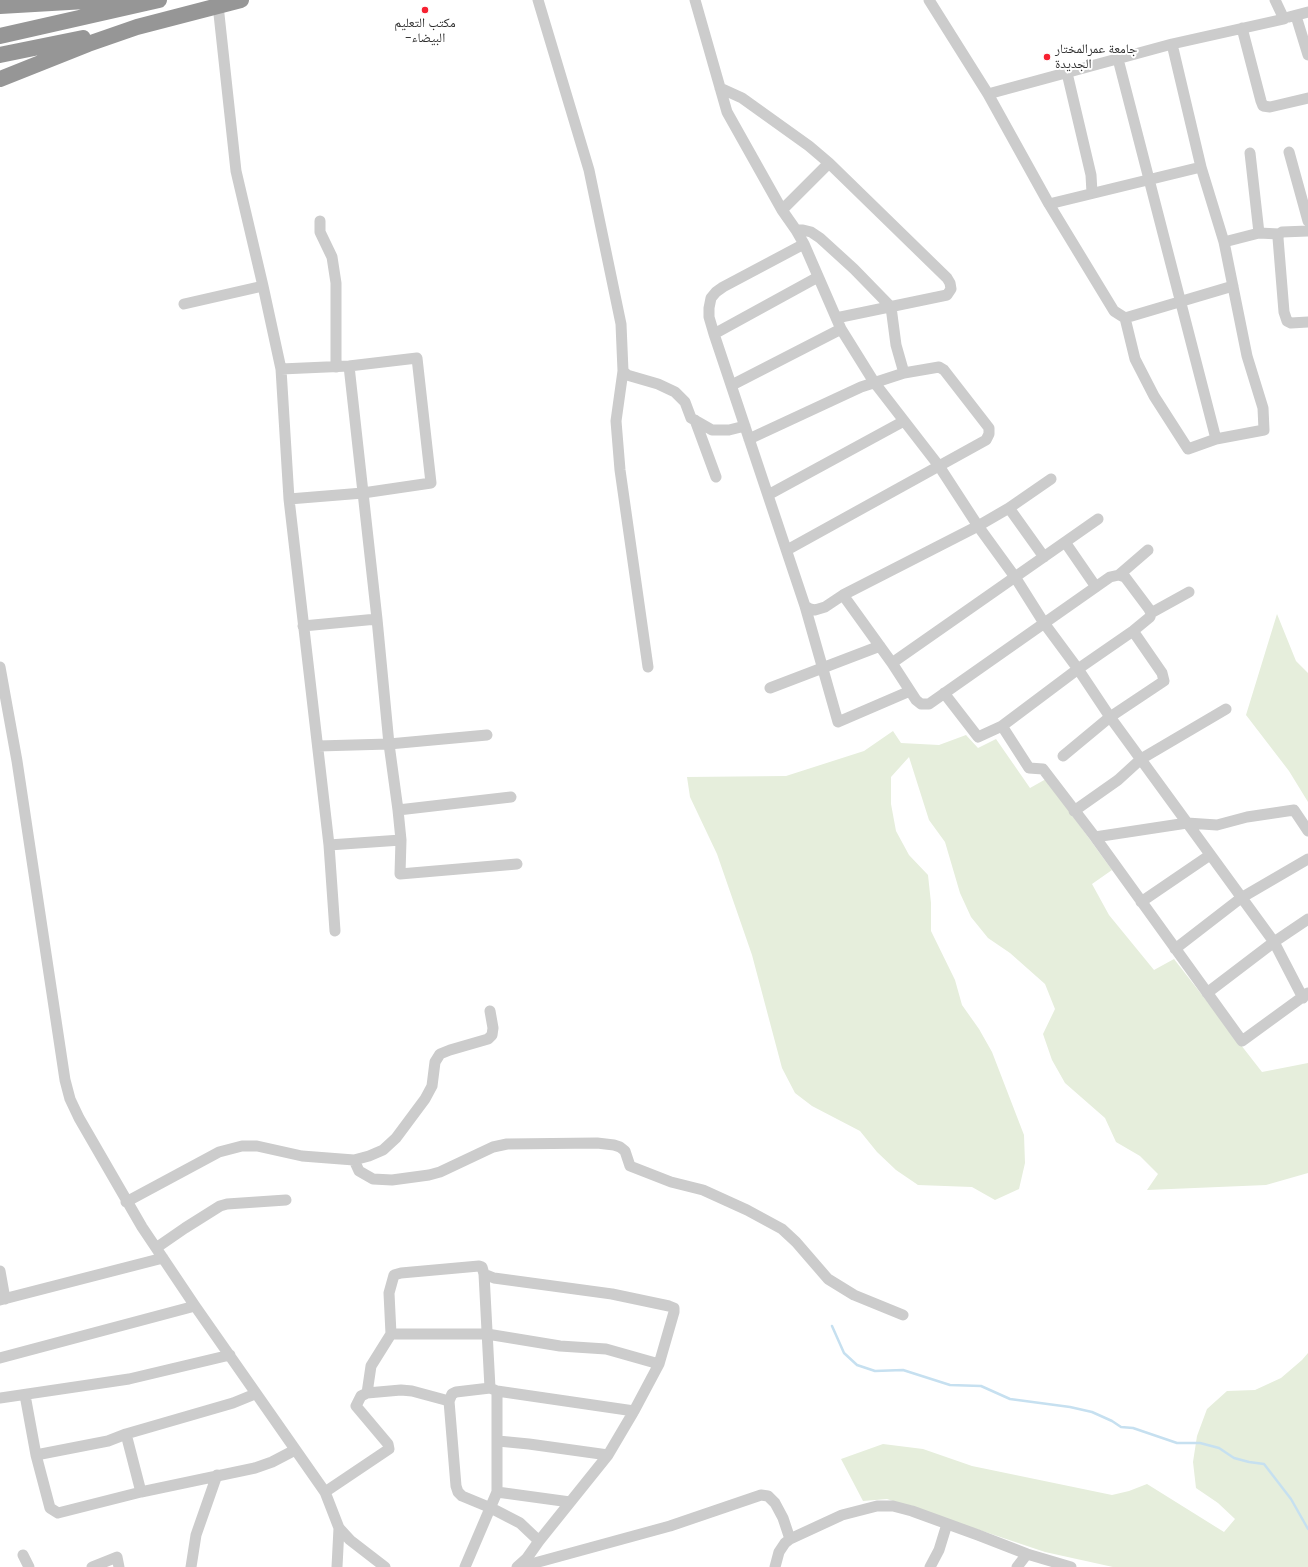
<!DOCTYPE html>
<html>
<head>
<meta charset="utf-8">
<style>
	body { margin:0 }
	canvas { display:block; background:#fff }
</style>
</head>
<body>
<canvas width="1308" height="1567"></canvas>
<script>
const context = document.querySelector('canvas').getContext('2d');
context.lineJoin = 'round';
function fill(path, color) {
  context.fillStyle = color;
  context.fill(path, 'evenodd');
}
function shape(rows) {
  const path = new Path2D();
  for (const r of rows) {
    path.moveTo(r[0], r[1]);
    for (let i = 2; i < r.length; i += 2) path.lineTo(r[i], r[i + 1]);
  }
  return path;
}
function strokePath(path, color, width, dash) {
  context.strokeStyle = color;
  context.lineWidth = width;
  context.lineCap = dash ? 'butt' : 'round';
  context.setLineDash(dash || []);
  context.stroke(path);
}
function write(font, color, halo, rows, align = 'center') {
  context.font = font + ' "DM Sans","Noto Naskh Arabic",sans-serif';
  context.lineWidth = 4;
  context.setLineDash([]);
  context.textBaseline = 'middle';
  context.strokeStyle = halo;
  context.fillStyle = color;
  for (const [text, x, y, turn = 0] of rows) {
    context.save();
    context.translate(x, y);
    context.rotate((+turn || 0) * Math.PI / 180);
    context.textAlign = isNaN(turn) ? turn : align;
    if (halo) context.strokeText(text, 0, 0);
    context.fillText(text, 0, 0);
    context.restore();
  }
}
fill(shape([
	[1277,614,1296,661,1308,673,1308,802,1289,771,1246,715],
	[893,731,901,743,939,745,966,735,978,748,996,739,1030,788,1046,779,1112,870,1092,884,1109,915,1154,970,1174,959,1262,1072,1308,1063,1308,1173,1266,1185,1147,1190,1158,1174,1140,1156,1116,1142,1105,1118,1065,1083,1052,1060,1043,1034,1055,1009,1045,984,1010,953,988,938,971,917,960,893,945,842,929,820,909,757,891,777,891,804,896,831,909,855,928,875,931,903,931,931,955,980,962,1005,979,1029,992,1052,1024,1135,1025,1163,1019,1189,995,1200,972,1187,918,1185,896,1170,877,1152,860,1131,812,1106,795,1093,782,1068,752,955,717,854,690,797,687,777,786,776,864,751],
	[1308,1353,1308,1567,1113,1567,1045,1552,887,1499,863,1501,841,1459,883,1444,923,1449,972,1466,1112,1495,1129,1491,1147,1484,1224,1532,1235,1519,1218,1503,1196,1488,1193,1462,1197,1436,1207,1409,1227,1391,1255,1390,1281,1378,1302,1360]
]), '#e6eedc');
strokePath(shape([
	[832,1326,844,1353,857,1365,875,1371,903,1370,950,1385,981,1386,1010,1399,1070,1407,1092,1412,1112,1421,1121,1427,1133,1428,1177,1443,1200,1443,1219,1448,1234,1458,1249,1462,1264,1464,1291,1499,1308,1529]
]), '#c6e0f0', 2.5);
strokePath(shape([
	[538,0,589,170,621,324,623,371,616,421,620,470,648,667],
	[695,0,727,112,782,210,796,230,804,244,841,329,874,382,939,466,978,526,1015,577,1044,623,1078,669,1110,717,1274,942,1303,998],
	[929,0,988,94,1049,204,1201,167,1172,44],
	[218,5,236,171,263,286,281,369,289,499,329,845,335,931],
	[1296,16,1308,55],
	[1289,17,1308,12],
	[1242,28,1261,101,1263,106,1270,107,1308,98],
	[1118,59,1216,439,1264,430,1263,408,1247,356,1224,242],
	[1067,73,1091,175,1092,193],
	[720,88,742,98,809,146,829,163,947,278,950,283,951,289,947,295,836,318],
	[988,94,1172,44,1284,19,1275,0],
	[1289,152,1308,221],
	[1250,153,1259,233],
	[1201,167,1224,242,1259,233,1279,234],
	[1049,204,1114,311,1125,318],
	[782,210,829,163],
	[320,221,320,232,332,257,336,283,336,367],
	[796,230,803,230,811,232,820,238,854,269,891,307,896,345,904,373],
	[1308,231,1282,232,1279,234,1278,238,1284,312,1287,321,1291,323,1308,322],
	[804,244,723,287,716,292,711,298,709,308,709,317,714,334,805,606,810,609,815,610,825,607,843,595,978,526,1009,508,1051,479],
	[184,304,263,286],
	[714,334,818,277],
	[349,366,377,619,389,744,398,810,401,840,400,874,517,864],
	[281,369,349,366,417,358,431,483,363,493,289,499],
	[623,371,627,375,658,384,675,392,685,402,691,418,712,430,729,430,745,426],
	[732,385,841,329],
	[695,420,716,477],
	[749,439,861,387,904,373,939,367,944,370,989,428,989,434,986,440,787,550],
	[1216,439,1188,449,1154,396,1135,359,1125,318,1233,286],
	[768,495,904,421],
	[1009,508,1044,557],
	[1065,542,1096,587],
	[1119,575,1148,550],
	[843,595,892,663,916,700,921,704,929,704,1110,577,1119,575,1125,577,1149,609,1151,613,1150,617,1133,631,1078,669,1002,726],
	[805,606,838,722,910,691],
	[1151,613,1189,592],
	[303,626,377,619],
	[892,663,1098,519],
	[0,667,17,761,65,1080,70,1099,79,1118,142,1227,195,1306,325,1492,339,1528,337,1567],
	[770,688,880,646],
	[944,693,978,737,1002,726,1029,768,1043,769,1095,837,1242,1041,1308,993],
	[318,746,389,744,487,735],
	[1063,756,1110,717,1164,681,1162,673,1133,631],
	[398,810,511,797],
	[1074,811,1118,780,1141,759,1226,709],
	[1095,837,1187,823,1217,825,1247,817,1294,810,1308,831],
	[329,845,401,840],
	[1141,902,1210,855],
	[1175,949,1241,898,1308,859],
	[1207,993,1274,942,1308,919],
	[354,1160,359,1171,373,1179,392,1180,429,1175,440,1172,493,1147,507,1144,597,1143,614,1145,620,1147,625,1151,630,1166,671,1182,703,1190,747,1210,782,1229,796,1242,828,1279,854,1295,903,1315],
	[126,1202,219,1152,242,1146,257,1146,302,1156,354,1160,369,1156,383,1150,396,1138,425,1099,432,1086,435,1062,440,1054,450,1050,488,1039,492,1035,493,1028,490,1011],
	[156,1248,185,1228,220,1206,227,1204,286,1200],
	[0,1271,5,1299],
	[484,1274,490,1388],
	[0,1300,163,1258],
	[391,1334,487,1334,560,1346,606,1349,659,1364],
	[0,1358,195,1306],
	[367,1393,401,1390,412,1391,449,1401,452,1394,456,1392,490,1388,497,1391,634,1411],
	[25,1395,36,1455,50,1508,58,1513,141,1492,255,1468,272,1462,295,1450],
	[0,1398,129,1379,230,1355],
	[449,1401,456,1486,458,1492,462,1496,491,1508,520,1523,539,1541],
	[126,1434,141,1492],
	[498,1441,529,1444,608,1455],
	[36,1455,108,1441,126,1434,233,1403,255,1394],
	[325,1492,389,1449,388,1444,356,1406,361,1396,367,1393,371,1366,391,1334,389,1293,394,1275,401,1273,479,1266,482,1267,484,1274,494,1278,612,1294,669,1306,674,1308,674,1312,659,1364,634,1411,608,1455,539,1541,527,1558,517,1567],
	[497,1492,570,1502],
	[339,1528,350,1540,385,1567],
	[23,1555,29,1567],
	[92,1567,117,1557,119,1567],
	[191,1567,196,1535,217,1475],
	[465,1567,497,1492,497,1391],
	[520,1567,670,1526,761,1495,768,1496,775,1503,783,1518,790,1539],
	[775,1567,779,1552,785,1543,790,1539,842,1515,877,1506,893,1506,912,1511,978,1535,1027,1554,1071,1567],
	[930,1567,939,1550,947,1524],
	[1017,1567,1027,1554]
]), '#ccc', 11);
strokePath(shape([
	[0,6,86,1,128,3],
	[0,36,159,0],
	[0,55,83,38],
	[0,79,88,44,137,27,241,0]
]), '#969696', 16);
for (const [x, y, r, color] of [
	[425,10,4,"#f72131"],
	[1047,57,4,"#f72131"]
]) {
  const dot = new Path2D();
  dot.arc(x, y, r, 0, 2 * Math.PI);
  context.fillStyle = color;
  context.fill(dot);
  strokePath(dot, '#fff', 1.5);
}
write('13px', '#2f2f2f', '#fff', [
	["مكتب التعليم",425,24],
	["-البيضاء",425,39],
	["جامعة عمرالمختار",1055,50,"left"],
	["الجديدة",1055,65,"left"]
]);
</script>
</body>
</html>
